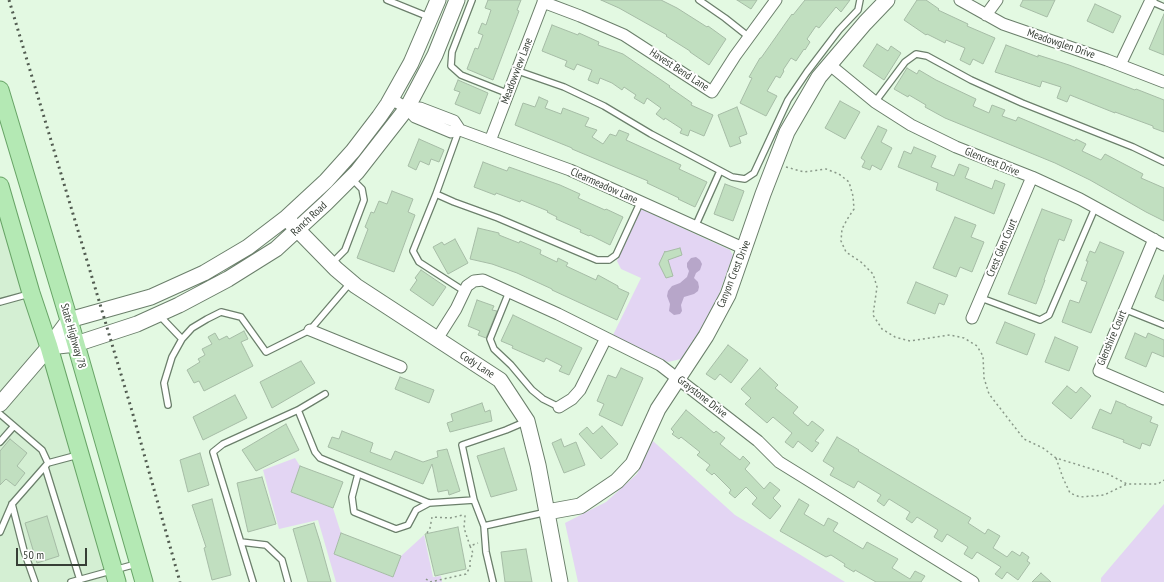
<!DOCTYPE html>
<html>
<head>
<meta charset="utf-8">
<style>
	body { margin:0 }
	#map { position:relative; width:1164px; height:582px; overflow:hidden; background:#e3f9e2; font-family:"PT Sans Narrow",sans-serif }
	canvas { display:block }
	.scale { position:absolute; left:16px; top:548px; width:71px; height:18px; box-sizing:border-box; border:2px solid #373f36; border-top:0; padding-left:5px; font-size:12px; line-height:14px; white-space:nowrap; color:#373f36; -webkit-text-stroke:3px #fff; paint-order:stroke }
</style>
</head>
<body>
<div id="map">
<canvas width="1164" height="582"></canvas>
<div class="scale">50 m</div>
</div>
<script>
const context = document.querySelector('canvas').getContext('2d');
context.lineJoin = 'round';
function fill(path, color) {
  context.fillStyle = color;
  context.fill(path, 'evenodd');
}
function shape(rows) {
  const path = new Path2D();
  for (const r of rows) {
    path.moveTo(r[0], r[1]);
    for (let i = 2; i < r.length; i += 2) path.lineTo(r[i], r[i + 1]);
  }
  return path;
}
function strokePath(path, color, width, dash) {
  context.strokeStyle = color;
  context.lineWidth = width;
  context.lineCap = dash ? 'butt' : 'round';
  context.setLineDash(dash || []);
  context.stroke(path);
}
function write(font, color, halo, rows, align = 'center') {
  context.font = font + ' "PT Sans Narrow",sans-serif';
  context.lineWidth = 4;
  context.setLineDash([]);
  context.textBaseline = 'middle';
  context.strokeStyle = halo;
  context.fillStyle = color;
  for (const [text, x, y, turn = 0] of rows) {
    context.save();
    context.translate(x, y);
    context.rotate((+turn || 0) * Math.PI / 180);
    context.textAlign = isNaN(turn) ? turn : align;
    if (halo) context.strokeText(text, 0, 0);
    context.fillText(text, 0, 0);
    context.restore();
  }
}
fill(shape([
	[4,214,111,582,0,582,0,216]
]), '#d4efd3');
fill(shape([
	[641,209,730,250,733,255,719,294,700,330,681,359,668,362,613,335,641,278,621,269,617,261],
	[653,441,735,515,845,582,578,582,565,523,606,502,637,474],
	[295,458,300,466,291,492,333,508,341,533,334,554,393,577,401,556,424,535,433,577,441,576,442,582,336,582,318,520,279,529,263,470],
	[1164,504,1164,582,1101,582,1101,578]
]), '#e3d5f3');
fill(shape([
	[696,257,700,260,702,264,700,270,696,273,694,278,698,282,699,287,698,291,694,294,684,297,681,305,682,311,680,314,674,315,669,311,670,304,667,296,668,291,672,286,680,283,687,277,689,271,687,267,687,263,691,258]
]), '#b7a6c9');
const building = shape([
	[488,0,521,0,517,10,519,11,493,80,467,69,475,48,478,49,483,35,478,33,482,23,486,25,491,10,485,8,488,0],
	[601,0,661,0,677,8,707,27,708,26,726,39,709,65,690,52,690,51,666,36,667,35,619,8,601,0],
	[737,0,757,0,751,9,737,0],
	[805,0,850,0,841,12,836,7,819,28,816,26,807,39,810,42,805,50,804,49,796,61,791,58,783,70,784,71,780,78,776,76,767,91,777,96,766,116,740,103,752,78,749,77,760,58,761,58,792,14,793,15,805,0],
	[917,0,926,0,939,9,938,10,968,24,967,26,995,38,983,64,973,59,970,65,960,60,965,48,946,40,945,43,927,34,926,35,904,20,917,0],
	[1023,0,1055,0,1047,17,1020,6,1023,0],
	[1095,4,1121,16,1113,33,1087,21,1095,4],
	[1164,14,1164,55,1149,49,1164,14],
	[552,25,578,35,579,33,599,42,598,45,623,54,670,86,669,87,692,103,691,105,713,115,704,136,690,130,688,136,680,133,682,129,665,118,664,120,656,114,661,108,647,98,644,104,634,98,636,95,624,87,622,90,612,83,600,78,598,84,588,80,592,70,577,64,574,70,565,66,567,61,542,51,552,25],
	[877,44,888,51,891,46,901,53,884,80,863,66,877,44],
	[1006,45,1038,57,1038,55,1069,65,1135,90,1136,89,1164,100,1164,132,1153,128,1153,126,1115,112,1115,113,1070,95,1067,102,1057,98,1061,87,1042,81,1040,87,995,72,1006,45],
	[907,68,917,74,919,70,936,80,976,99,973,106,989,113,992,105,1005,110,1002,116,1016,121,1018,117,1075,141,1076,139,1086,144,1082,151,1101,160,1105,154,1143,174,1141,178,1164,188,1164,221,1146,212,1090,180,1055,163,945,118,925,107,926,105,909,95,908,97,894,89,907,68],
	[458,80,488,93,480,114,455,104,460,92,454,90,458,80],
	[539,97,548,101,545,108,561,114,563,108,589,118,585,126,597,130,592,137,603,144,610,134,616,136,619,130,629,134,626,140,681,165,679,169,707,182,695,207,678,199,679,198,647,183,648,181,572,149,572,148,515,125,523,103,535,107,539,97],
	[840,101,860,112,845,139,825,128,840,101],
	[737,107,747,134,739,137,741,143,730,147,718,115,737,107],
	[878,126,887,130,881,142,892,148,881,170,872,165,870,170,862,167,865,161,861,158,878,126],
	[419,139,444,150,439,162,431,159,429,165,420,161,416,170,408,166,419,139],
	[914,147,936,156,931,167,954,176,959,164,969,168,965,178,992,189,995,180,1005,184,994,214,936,190,938,183,898,167,904,151,911,154,914,147],
	[483,162,507,171,509,167,560,185,580,194,578,198,605,210,606,209,623,217,610,245,590,235,589,236,580,232,581,230,556,219,557,217,547,212,548,211,521,200,520,202,496,193,495,195,474,187,483,162],
	[725,184,744,191,733,221,714,214,725,184],
	[392,191,413,199,408,212,415,215,394,272,357,258,368,229,365,227,371,212,374,213,379,201,387,204,392,191],
	[1042,209,1072,220,1064,241,1059,239,1044,280,1045,280,1036,304,1008,294,1042,209],
	[955,217,976,225,971,237,984,242,972,272,960,267,956,277,933,268,955,217],
	[478,228,499,233,499,235,519,243,520,241,541,250,540,254,557,262,558,258,568,263,566,266,596,280,598,275,618,286,618,288,629,293,617,320,552,290,552,289,517,273,492,264,470,259,478,228],
	[455,239,468,263,448,274,433,247,442,242,444,245,455,239],
	[1100,242,1124,252,1091,333,1062,322,1070,300,1079,303,1087,282,1081,280,1088,261,1086,261,1090,251,1095,253,1100,242],
	[680,248,682,255,668,260,673,276,666,278,659,264,665,251,665,252,680,248],
	[421,270,446,287,433,306,410,290,417,280,415,278,421,270],
	[1164,275,1164,301,1155,297,1164,275],
	[916,282,948,295,944,305,939,303,935,314,907,303,916,282],
	[477,300,494,306,492,310,497,311,486,338,478,335,480,331,468,326,477,300],
	[513,315,582,348,569,375,559,371,562,366,546,358,544,362,512,348,513,346,501,341,513,315],
	[1005,322,1035,334,1027,355,996,343,1005,322],
	[244,331,248,339,241,342,253,366,204,391,199,381,194,383,187,370,200,362,198,359,205,355,202,349,212,344,208,337,215,333,219,340,227,336,229,339,244,331],
	[1135,333,1146,338,1148,333,1164,340,1164,357,1152,352,1146,367,1125,358,1135,333],
	[1055,337,1078,347,1069,371,1045,362,1055,337],
	[728,345,748,360,731,383,720,374,715,380,706,374,728,345],
	[301,361,315,383,272,408,260,382,301,361],
	[621,368,643,378,622,426,599,415,604,404,597,401,608,375,616,378,621,368],
	[760,368,778,385,775,388,798,407,793,413,808,426,812,421,824,430,815,441,819,443,812,452,798,441,793,448,785,442,792,433,773,417,767,423,745,404,751,398,741,389,760,368],
	[400,377,434,390,429,403,395,389,400,377],
	[1067,386,1076,393,1081,387,1091,396,1071,419,1052,403,1067,386],
	[235,395,247,418,203,440,193,417,235,395],
	[1116,401,1126,405,1126,406,1152,417,1150,422,1158,425,1150,446,1142,443,1140,449,1123,442,1124,440,1092,428,1100,409,1111,414,1116,401],
	[482,403,485,412,490,410,492,421,450,432,447,423,453,421,451,414,482,403],
	[686,410,714,433,716,431,725,438,720,444,740,460,743,456,750,463,745,469,764,489,770,482,780,490,773,498,781,506,770,519,752,504,757,498,746,487,735,498,729,493,731,490,714,473,712,475,706,470,710,465,697,455,700,452,681,437,679,439,672,434,674,432,671,429,686,410],
	[286,424,299,450,256,471,242,450,286,424],
	[602,426,618,444,601,459,579,434,587,427,593,434,602,426],
	[342,431,373,443,370,452,391,460,395,451,423,462,438,457,437,451,447,449,460,491,449,495,448,490,438,492,432,464,423,484,328,447,332,437,339,439,342,431],
	[837,437,859,450,858,451,971,518,968,523,985,534,988,529,1000,536,993,548,1007,557,1012,551,1020,556,1022,552,1029,557,1027,561,1030,563,1018,580,1007,572,1002,579,995,574,1001,567,977,552,972,559,964,554,968,547,947,534,942,542,934,537,938,530,917,517,912,523,906,519,910,512,889,499,884,506,877,501,881,495,858,481,854,488,830,475,834,468,823,461,837,437],
	[10,439,27,453,17,466,25,473,15,486,6,479,0,485,0,451,10,439],
	[561,439,564,447,576,442,585,465,564,473,552,443,561,439],
	[504,448,517,490,491,497,477,456,504,448],
	[200,453,209,485,188,492,180,460,200,453],
	[300,466,343,482,333,508,291,492,300,466],
	[262,477,276,524,248,532,237,483,262,477],
	[212,499,231,575,212,580,204,548,206,547,192,505,212,499],
	[799,499,809,505,804,514,824,526,828,518,838,523,833,531,863,549,867,542,898,559,892,568,910,579,915,571,925,576,921,582,876,582,855,570,854,572,844,566,845,564,831,555,826,557,780,531,799,499],
	[47,516,59,556,37,563,25,523,47,516],
	[314,523,320,542,331,582,308,582,293,529,314,523],
	[458,527,466,569,435,576,425,534,458,527],
	[341,533,401,556,393,577,334,554,341,533],
	[526,549,532,582,505,582,501,552,526,549],
	[1041,573,1051,582,1032,582,1041,573]
]);
fill(building, '#c1dfc0');
strokePath(building, '#a6bca6', 1);
const lane = shape([
	[387,0,429,17],
	[472,0,452,52,451,66,461,75,509,94],
	[699,0,725,18,749,37],
	[1150,1,1164,7],
	[518,71,564,87,604,106,651,134,732,177,745,179,754,173,788,100,807,72,839,30,858,10,860,0],
	[875,102,905,62,916,54,927,56,971,80,1022,103,1133,147,1164,162],
	[459,130,436,194,454,202,498,218,597,260,609,260,616,255,640,203],
	[436,194,413,251,419,262,464,291],
	[695,227,720,171],
	[331,264,345,250,364,200,362,189,351,178],
	[509,292,490,339,494,349,511,365,532,390,543,399,559,407],
	[981,298,1040,320,1049,315,1095,208],
	[0,302,29,294],
	[1124,309,1164,325],
	[160,316,182,339],
	[168,405,164,383,172,357,182,339,192,328,207,319,221,312,241,317,266,352,310,330,351,282],
	[298,410,315,452,320,458,429,503,474,500],
	[0,414,42,450,48,463],
	[0,442,14,426],
	[45,467,80,580],
	[358,474,352,497,354,512,396,529,408,525,416,510,429,503],
	[12,504,24,551,35,582],
	[484,526,547,512],
	[0,532,12,504,48,463,78,455],
	[241,542,266,545,282,560,288,582],
	[71,582,136,564],
	[253,582,213,452,223,444,298,410,325,394],
	[493,582,486,552,484,526,474,500,462,445,506,430,527,421]
]);
const street = shape([
	[960,0,1003,24,1107,60,1164,82],
	[543,2,580,16,624,35,712,92,735,56,776,0],
	[986,15,997,0],
	[830,65,875,102,911,125,956,147,1032,177,1080,199,1164,245],
	[1120,65,1151,0],
	[391,99,407,108,415,117,451,132,460,130],
	[407,108,420,108,454,121,460,130,570,170,745,249],
	[490,141,544,0],
	[1154,239,1099,371,1164,399],
	[972,318,1032,177],
	[310,330,401,367],
	[437,339,456,309,467,286,474,281,483,280,558,314,660,365,758,441,779,462,973,582],
	[559,407,572,399,580,390,606,338]
]);
const secondary = shape([
	[291,223,336,269,356,286,500,380,527,421,538,465,560,582],
	[49,347,76,344,137,324,179,305,228,279,276,249,326,203,357,172,407,108,435,55,457,0],
	[0,404,49,347,69,320,151,297,204,273,248,247,286,218,326,181,353,151,379,117,388,104,411,63,438,0],
	[547,512,580,506,617,481,633,464,658,409,706,336,728,295,763,194,787,132,819,77,865,23,887,0]
]);
const primary = shape([
	[0,90,69,320,144,582],
	[0,186,31,293,49,347,117,582]
]);
strokePath(lane, '#6b7f6b', 8);
strokePath(street, '#6b7f6b', 13);
strokePath(secondary, '#6b7f6b', 17);
strokePath(primary, '#68a467', 19);
strokePath(shape([
	[786,167,804,172,826,169,839,174,849,182,853,196,854,209,848,218,842,229,841,241,846,252,861,262,873,274,877,287,873,315,882,329,895,337,910,341,950,335,964,338,977,346,983,356,984,378,989,394,1024,439,1043,448,1056,458,1108,474,1127,484,1158,484,1164,480],
	[1056,458,1063,478,1070,493,1080,497,1104,495,1127,484],
	[427,533,430,528,432,517,450,518,463,515,465,516,464,528,470,546],
	[426,579,430,582,466,574,470,567,470,561,473,553,470,546,478,543]
]), '#899888', 1.5, [2, 3]);
strokePath(lane, '#fff', 5.5);
strokePath(street, '#fff', 11);
strokePath(secondary, '#fff', 15);
strokePath(primary, '#b4e9b4', 17);
strokePath(shape([
	[9,0,132,411,180,582]
]), '#525c51', 3, [2, 4]);
write('11px', '#373f36', '#fff', [
	["Meadowglen Drive",1061,44,19],
	["Havest Bend Lane",679,70,33],
	["Meadowview Lane",517,71,-69],
	["Glencrest Drive",992,162,22],
	["Clearmeadow Lane",604,186,24],
	["Ranch Road",309,219,-43],
	["Crest Glen Court",1002,248,-67],
	["Canyon Crest Drive",734,274,-68],
	["State Highway 78",73,336,74],
	["Glenshire Court",1112,338,-67],
	["Cody Lane",477,365,33],
	["Graystone Drive",702,397,38]
]);
</script>
</body>
</html>
